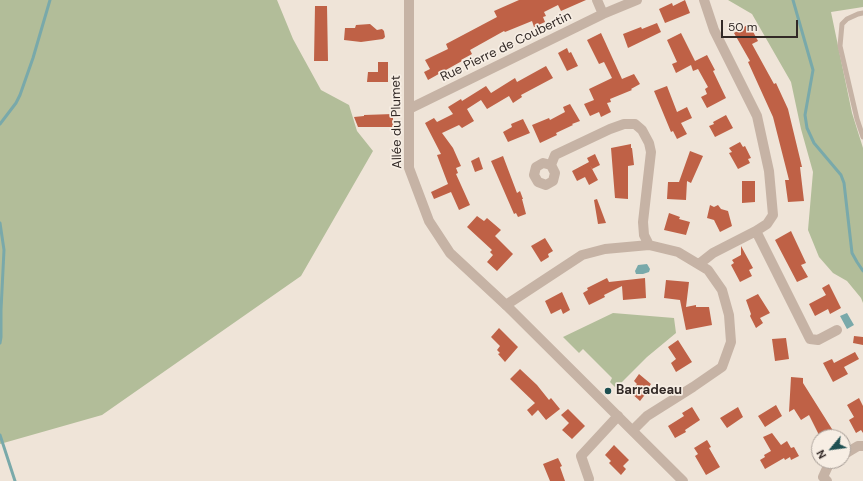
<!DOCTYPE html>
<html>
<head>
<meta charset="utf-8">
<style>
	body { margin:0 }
	#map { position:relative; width:863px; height:481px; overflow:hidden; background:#efe4d8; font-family:"DM Sans",sans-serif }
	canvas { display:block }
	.north { position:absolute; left:811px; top:429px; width:40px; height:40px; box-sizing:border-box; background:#f7eee4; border:1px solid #a89f98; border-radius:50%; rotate:241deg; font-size:11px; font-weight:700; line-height:16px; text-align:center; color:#322926 }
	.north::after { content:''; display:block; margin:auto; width:14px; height:18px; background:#1e4f51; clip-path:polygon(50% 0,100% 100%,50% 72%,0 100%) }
	.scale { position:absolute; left:721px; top:20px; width:77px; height:18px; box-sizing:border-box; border:2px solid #322926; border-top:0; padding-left:5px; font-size:12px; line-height:14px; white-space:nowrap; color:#322926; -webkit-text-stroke:3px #f7eee4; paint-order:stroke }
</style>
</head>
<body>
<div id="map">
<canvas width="863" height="481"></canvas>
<div class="north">N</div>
<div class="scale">50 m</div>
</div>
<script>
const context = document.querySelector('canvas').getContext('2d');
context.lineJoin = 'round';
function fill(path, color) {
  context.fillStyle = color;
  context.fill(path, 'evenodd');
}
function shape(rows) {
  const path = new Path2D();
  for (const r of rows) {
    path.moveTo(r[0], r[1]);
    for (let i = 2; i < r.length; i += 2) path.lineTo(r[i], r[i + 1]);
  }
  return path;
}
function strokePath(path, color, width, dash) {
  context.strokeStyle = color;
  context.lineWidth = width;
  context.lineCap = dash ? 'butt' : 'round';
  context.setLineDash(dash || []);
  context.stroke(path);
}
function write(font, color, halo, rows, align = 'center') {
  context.font = font + ' "DM Sans",sans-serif';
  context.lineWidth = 3.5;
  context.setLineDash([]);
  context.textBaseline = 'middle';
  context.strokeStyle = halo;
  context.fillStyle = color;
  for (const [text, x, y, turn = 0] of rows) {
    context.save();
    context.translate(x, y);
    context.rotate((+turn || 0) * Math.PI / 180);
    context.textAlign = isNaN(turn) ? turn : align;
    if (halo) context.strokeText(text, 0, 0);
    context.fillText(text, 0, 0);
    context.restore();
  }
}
fill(shape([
	[0,0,277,0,293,39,321,90,349,105,357,131,373,151,301,276,102,415,0,444],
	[728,0,863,0,863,7,831,12,852,113,863,148,863,303,861,298,847,281,833,273,819,257,808,230,813,172,801,129,791,82,752,14],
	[613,313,674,318,676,333,647,357,616,388,610,382,612,378,583,349,579,353,563,337]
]), '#b2bd99');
fill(shape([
	[647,264,650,269,649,272,643,274,636,274,635,271,638,265],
	[847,313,854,325,847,329,840,316]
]), '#79a9aa');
strokePath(shape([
	[793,0,813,70,805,115,807,128,814,143,841,175,844,183,852,253,857,262,863,271],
	[0,124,16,103,20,95,33,58,50,0],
	[0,223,4,250,1,310,1,337,0,343],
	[0,435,15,481]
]), '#79a9aa', 3);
fill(shape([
	[519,0,586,0,561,11,558,5,544,12,546,16,543,17,545,22,534,27,532,21,505,32,504,31,470,50,472,54,461,60,462,61,428,80,424,72,430,69,425,60,448,49,446,44,497,17,494,11],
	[685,0,690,13,665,23,659,9,672,3,673,6],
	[315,6,327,6,328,61,314,61],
	[657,23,661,32,628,48,623,34,641,27,642,29],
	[370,24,377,30,382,29,384,31,385,37,383,39,361,42,344,40,345,28,355,28,356,25],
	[749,24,758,41,752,44,774,84,776,83,788,109,802,167,800,167,804,201,788,202,785,180,789,180,773,117,748,62,750,61,734,33],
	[601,33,622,79,634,74,640,84,631,89,632,90,610,99,611,102,607,103,611,112,601,117,599,112,590,116,584,104,594,100,589,89,612,78,604,62,599,64,587,40],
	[681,33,695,61,707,55,715,70,713,71,726,98,707,108,701,97,707,94,705,89,708,87,698,69,693,71,691,65,676,73,672,64,677,62,667,40],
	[567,48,569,53,571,52,578,66,567,71,558,53],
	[378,62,388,62,388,82,367,82,368,72,378,72],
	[546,66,553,78,521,95,522,97,513,103,509,96,487,109,481,100,467,109,474,121,462,128,459,125,442,133,453,148,461,166,456,168,458,173,456,174,470,205,459,210,451,192,434,199,431,192,448,184,437,155,441,154,425,123,434,118,437,122,453,114,448,107,461,99,462,101,486,86,491,93,515,78,517,82],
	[667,86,677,112,687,107,692,118,681,123,687,134,677,139,673,131,671,132,654,91],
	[570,104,580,121,572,124,573,125,556,133,557,135,540,143,532,125,549,118,550,120,565,112,563,107],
	[393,114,393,127,358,127,354,117,364,116,364,115],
	[726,115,733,128,715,137,709,126,714,124,713,122],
	[523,119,530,133,508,142,503,132,512,127,511,124],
	[740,142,743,147,745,146,751,158,748,159,750,163,738,169,729,153,732,152,729,148],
	[631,144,631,148,632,148,634,165,628,166,628,199,615,198,611,148],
	[690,151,703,156,691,183,687,181,686,200,667,199,668,182,679,182],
	[595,154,600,165,592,169,590,165,598,180,589,185,585,177,577,181,572,171,589,162,587,158],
	[503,156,517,193,520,191,523,199,522,199,526,214,518,217,516,213,514,214,491,161],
	[479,157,483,169,475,172,471,161],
	[742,181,755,181,755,202,742,203],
	[597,199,606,223,598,224,594,200],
	[710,205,714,207,718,205,721,209,728,211,732,226,720,232,714,220,707,218],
	[669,213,680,217,679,219,690,222,686,235,664,230],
	[477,216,484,221,487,218,501,230,495,236,513,254,497,271,487,262,493,255,490,252,492,250,467,227],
	[791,231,806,263,801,265,808,277,797,282,775,240],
	[545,238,553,251,548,254,549,257,541,262,531,246],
	[741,246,753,268,749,270,752,276,740,282,731,265,734,263,732,260,741,255],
	[607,278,609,282,645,278,646,298,623,300,622,286,604,295,605,297,589,305,583,293,588,290,587,288],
	[666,280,689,282,686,307,696,305,696,307,709,307,712,325,686,330,680,300,664,298],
	[829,284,841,308,830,314,828,309,815,316,809,304,826,295,822,288],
	[562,292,570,310,563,314,561,309,551,314,545,301],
	[758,294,770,313,760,318,763,323,756,328,750,316,751,314,746,300],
	[499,328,518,347,505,362,498,354,500,353,497,350,500,346,491,337],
	[854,336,863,337,863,345,853,343],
	[786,338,789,359,775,361,772,339],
	[678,340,692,362,676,372,671,363,676,359,668,347],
	[855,352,859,359,844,367,848,374,833,382,823,363,832,359,834,363],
	[520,369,537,385,549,400,551,398,560,409,546,420,538,410,532,416,527,410,535,403,510,379],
	[639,374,651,384,646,391,647,392,640,401,630,392,637,384,634,381],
	[791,377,803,378,803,383,837,437,820,437,809,415,801,420,794,409,789,412],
	[859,398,863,406,863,433,861,430,856,433,849,420,854,417,847,405],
	[776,405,782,416,765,427,758,416],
	[692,407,700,420,685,430,686,432,675,438,668,426,684,416,682,413],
	[738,407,743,417,727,428,720,418],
	[568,409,585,426,572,439,562,430,569,423,561,415],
	[772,433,781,445,787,441,791,448,794,447,799,456,791,460,790,457,785,460,784,458,765,469,760,460,765,457,764,455,771,451,763,437],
	[707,440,711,447,709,448,720,467,706,475,695,456,698,454,694,448],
	[614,445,629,460,623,466,626,469,621,475,609,463,611,461,605,455],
	[558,458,562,466,560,467,565,481,550,481,543,464]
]), '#bf6146');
strokePath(shape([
	[863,13,858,14,847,19,842,24,840,46,857,119,863,137]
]), '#c6b3a5', 5);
strokePath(shape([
	[597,0,603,14],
	[409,109,603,14,637,0],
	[551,165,543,163,536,167,534,175,538,182,546,185,553,181,555,173,551,165,555,155,610,129,624,124,635,124,642,130,649,143,651,152,643,222,644,235,649,245],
	[756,231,810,339,818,340,837,330],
	[699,264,713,253,756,231,767,224,773,215,769,171,757,116,714,30,704,0],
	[506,305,582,255,605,249,649,245,678,252,708,270,722,290,729,315,731,342,722,367,693,387,647,416,633,430],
	[843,455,858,446,863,446],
	[589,479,581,456,618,416],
	[827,481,823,477,828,466,833,461]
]), '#c6b3a5', 10);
strokePath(shape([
	[409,0,409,168,429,221,450,253,506,305,683,481]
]), '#c6b3a5', 10);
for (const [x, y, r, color] of [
	[608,391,4,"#1e4f51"]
]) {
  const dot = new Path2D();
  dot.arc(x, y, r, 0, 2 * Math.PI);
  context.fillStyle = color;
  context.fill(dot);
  strokePath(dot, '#f7eee4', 1.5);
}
write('13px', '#322926', '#f7eee4', [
	["Rue Pierre de Coubertin",506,47,-26],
	["Allée du Plumet",397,122,-91]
]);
write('bold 13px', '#322926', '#f7eee4', [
	["Barradeau",616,391]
], 'left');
</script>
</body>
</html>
